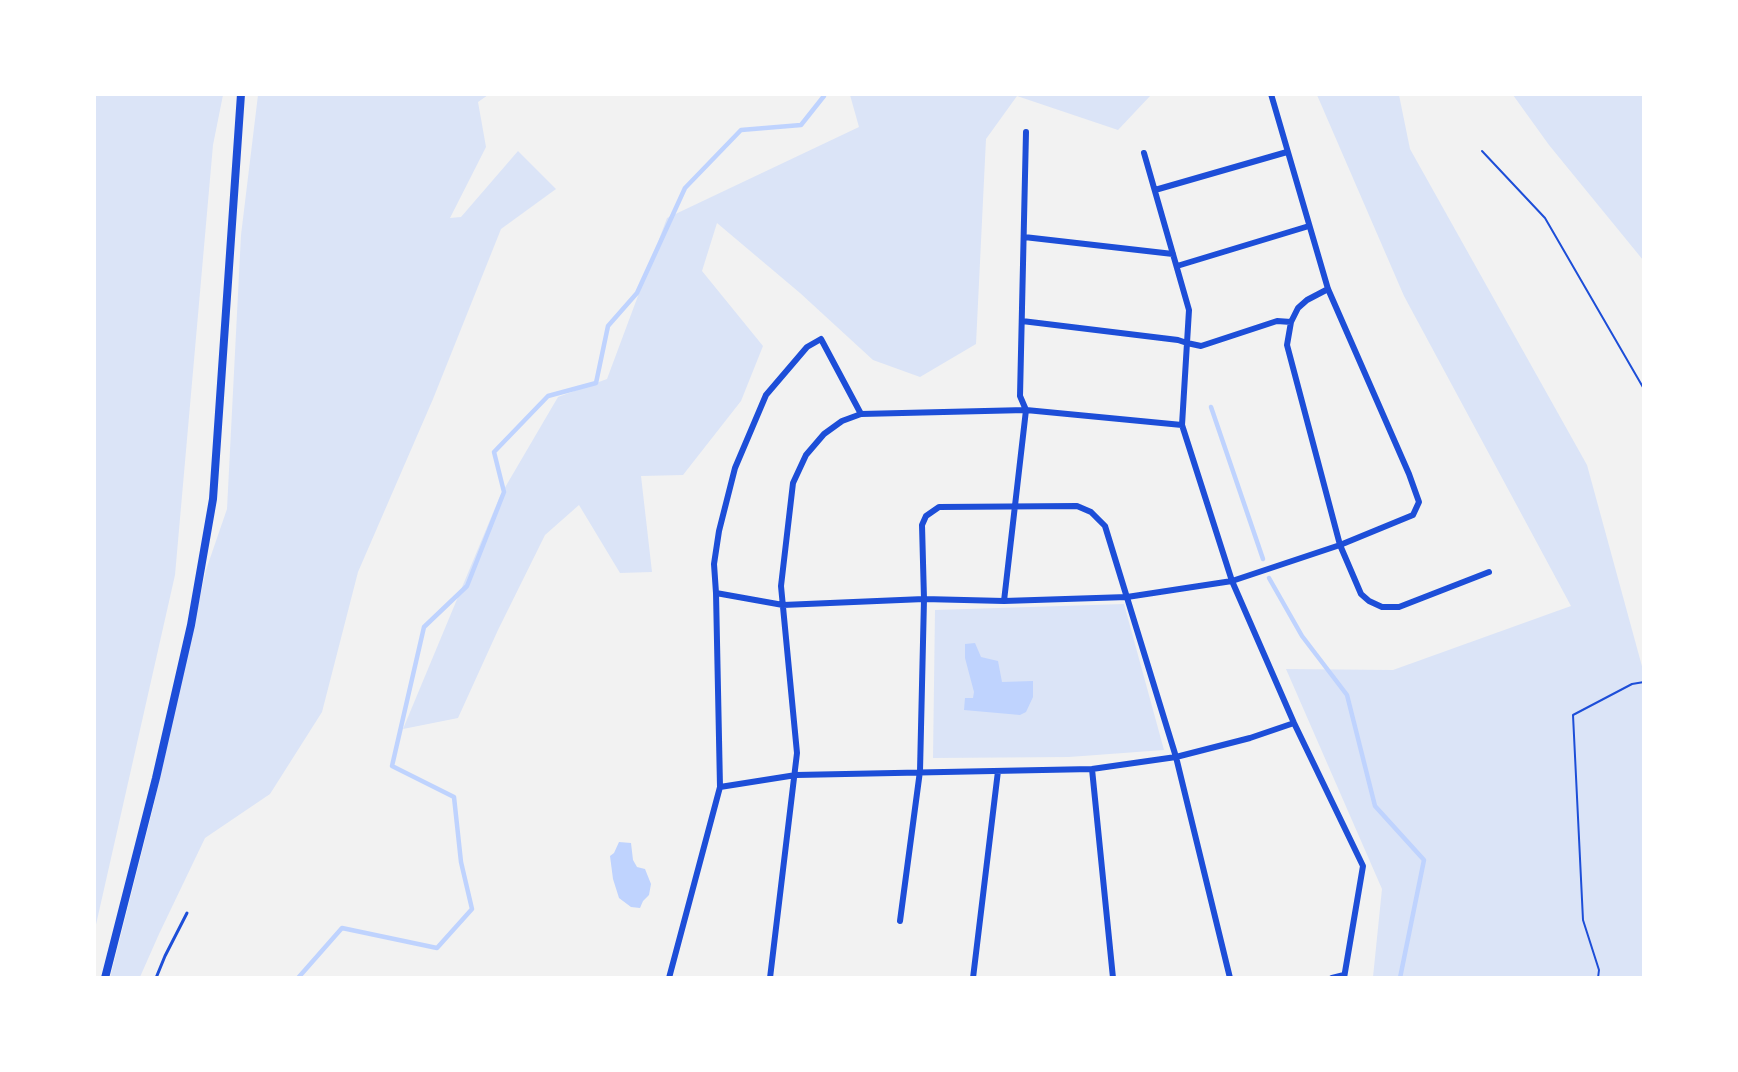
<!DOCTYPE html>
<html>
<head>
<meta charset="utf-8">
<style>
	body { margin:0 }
	#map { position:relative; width:1738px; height:1072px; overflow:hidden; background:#f2f2f2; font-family:Overpass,sans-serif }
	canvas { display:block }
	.frame { position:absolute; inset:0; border:96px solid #fff; pointer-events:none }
</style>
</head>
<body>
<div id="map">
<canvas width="1738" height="1072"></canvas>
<div class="frame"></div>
</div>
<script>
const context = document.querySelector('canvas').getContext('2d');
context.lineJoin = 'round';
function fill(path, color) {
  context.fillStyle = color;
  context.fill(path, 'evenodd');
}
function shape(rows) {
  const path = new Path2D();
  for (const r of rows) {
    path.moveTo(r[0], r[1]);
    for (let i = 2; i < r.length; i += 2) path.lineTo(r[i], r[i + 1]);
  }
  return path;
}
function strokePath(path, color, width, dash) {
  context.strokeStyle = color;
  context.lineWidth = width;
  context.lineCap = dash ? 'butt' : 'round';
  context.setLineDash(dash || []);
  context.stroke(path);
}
fill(shape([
	[95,94,223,95,213,145,175,575,95,929],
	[258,95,488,95,478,102,486,147,450,218,461,217,518,151,556,189,501,229,433,399,358,572,322,712,270,794,205,838,159,934,140,977,110,978,154,804,206,570,227,509,241,235],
	[850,95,1151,95,1118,130,1017,96,986,139,976,344,920,377,873,360,800,293,717,223,702,271,763,346,741,401,683,475,641,476,652,572,620,573,579,505,545,535,498,630,458,718,403,729,500,496,558,397,607,379,667,218,859,127],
	[1317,95,1399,95,1410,149,1587,465,1643,670,1643,977,1373,977,1382,889,1286,669,1393,670,1571,606,1404,296],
	[1513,95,1643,95,1643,260,1549,145],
	[1124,604,1164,750,1069,757,933,758,935,610]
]), '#dbe4f7');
fill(shape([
	[975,643,981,657,998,661,1002,682,1033,681,1033,697,1026,712,1020,715,964,710,965,698,973,698,974,692,965,658,965,644],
	[619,842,631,843,633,860,637,867,645,869,651,884,649,895,643,901,640,908,631,907,619,898,613,879,610,856,614,853]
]), '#bfd3fe');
strokePath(shape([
	[1211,407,1263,559],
	[1269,578,1302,636,1347,695,1375,806,1424,860,1400,978],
	[298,978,342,928,437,948,472,909,461,862,454,797,392,766,424,627,467,586,504,492,494,452,548,396,596,383,608,326,637,293,685,188,741,130,801,125,824,96,823,94]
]), '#bfd3fe', 4.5);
strokePath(shape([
	[1482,151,1545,218,1644,389],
	[1598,978,1599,970,1583,920,1573,715,1632,684,1644,682]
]), '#1d4ed8', 2);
strokePath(shape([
	[156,978,165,956,187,913]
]), '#1d4ed8', 3);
strokePath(shape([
	[1144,153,1189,310,1182,425],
	[1155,190,1287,152],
	[1024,237,1173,254],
	[1177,266,1309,226],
	[1328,289,1307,300,1298,308,1291,322,1287,345,1340,545,1361,594,1369,601,1382,607,1399,607,1489,572],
	[1022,321,1178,340,1187,343,1201,346,1277,321,1291,322],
	[716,593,783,605,924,599,1004,601,1127,597,1232,581,1340,545,1413,515,1419,502,1409,474,1328,289,1271,94],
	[1004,601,1026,410,1020,396,1026,132],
	[1092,769,1113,978],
	[720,787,796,775,1092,769,1176,757,1250,738,1294,723],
	[900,921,920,771,924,599,922,525,926,516,939,507,1077,506,1091,512,1105,526,1176,757,1230,978],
	[669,978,720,787,716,593,714,564,719,531,735,468,766,395,807,347,821,339,861,414],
	[770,978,797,753,781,586,793,483,806,455,824,434,842,421,861,414,1026,410,1182,425,1232,581,1294,723,1363,866,1344,978],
	[973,978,998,771],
	[1332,978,1344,975]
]), '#1d4ed8', 6);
strokePath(shape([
	[105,978,156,778,191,625,213,499,241,94]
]), '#1d4ed8', 8);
</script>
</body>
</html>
